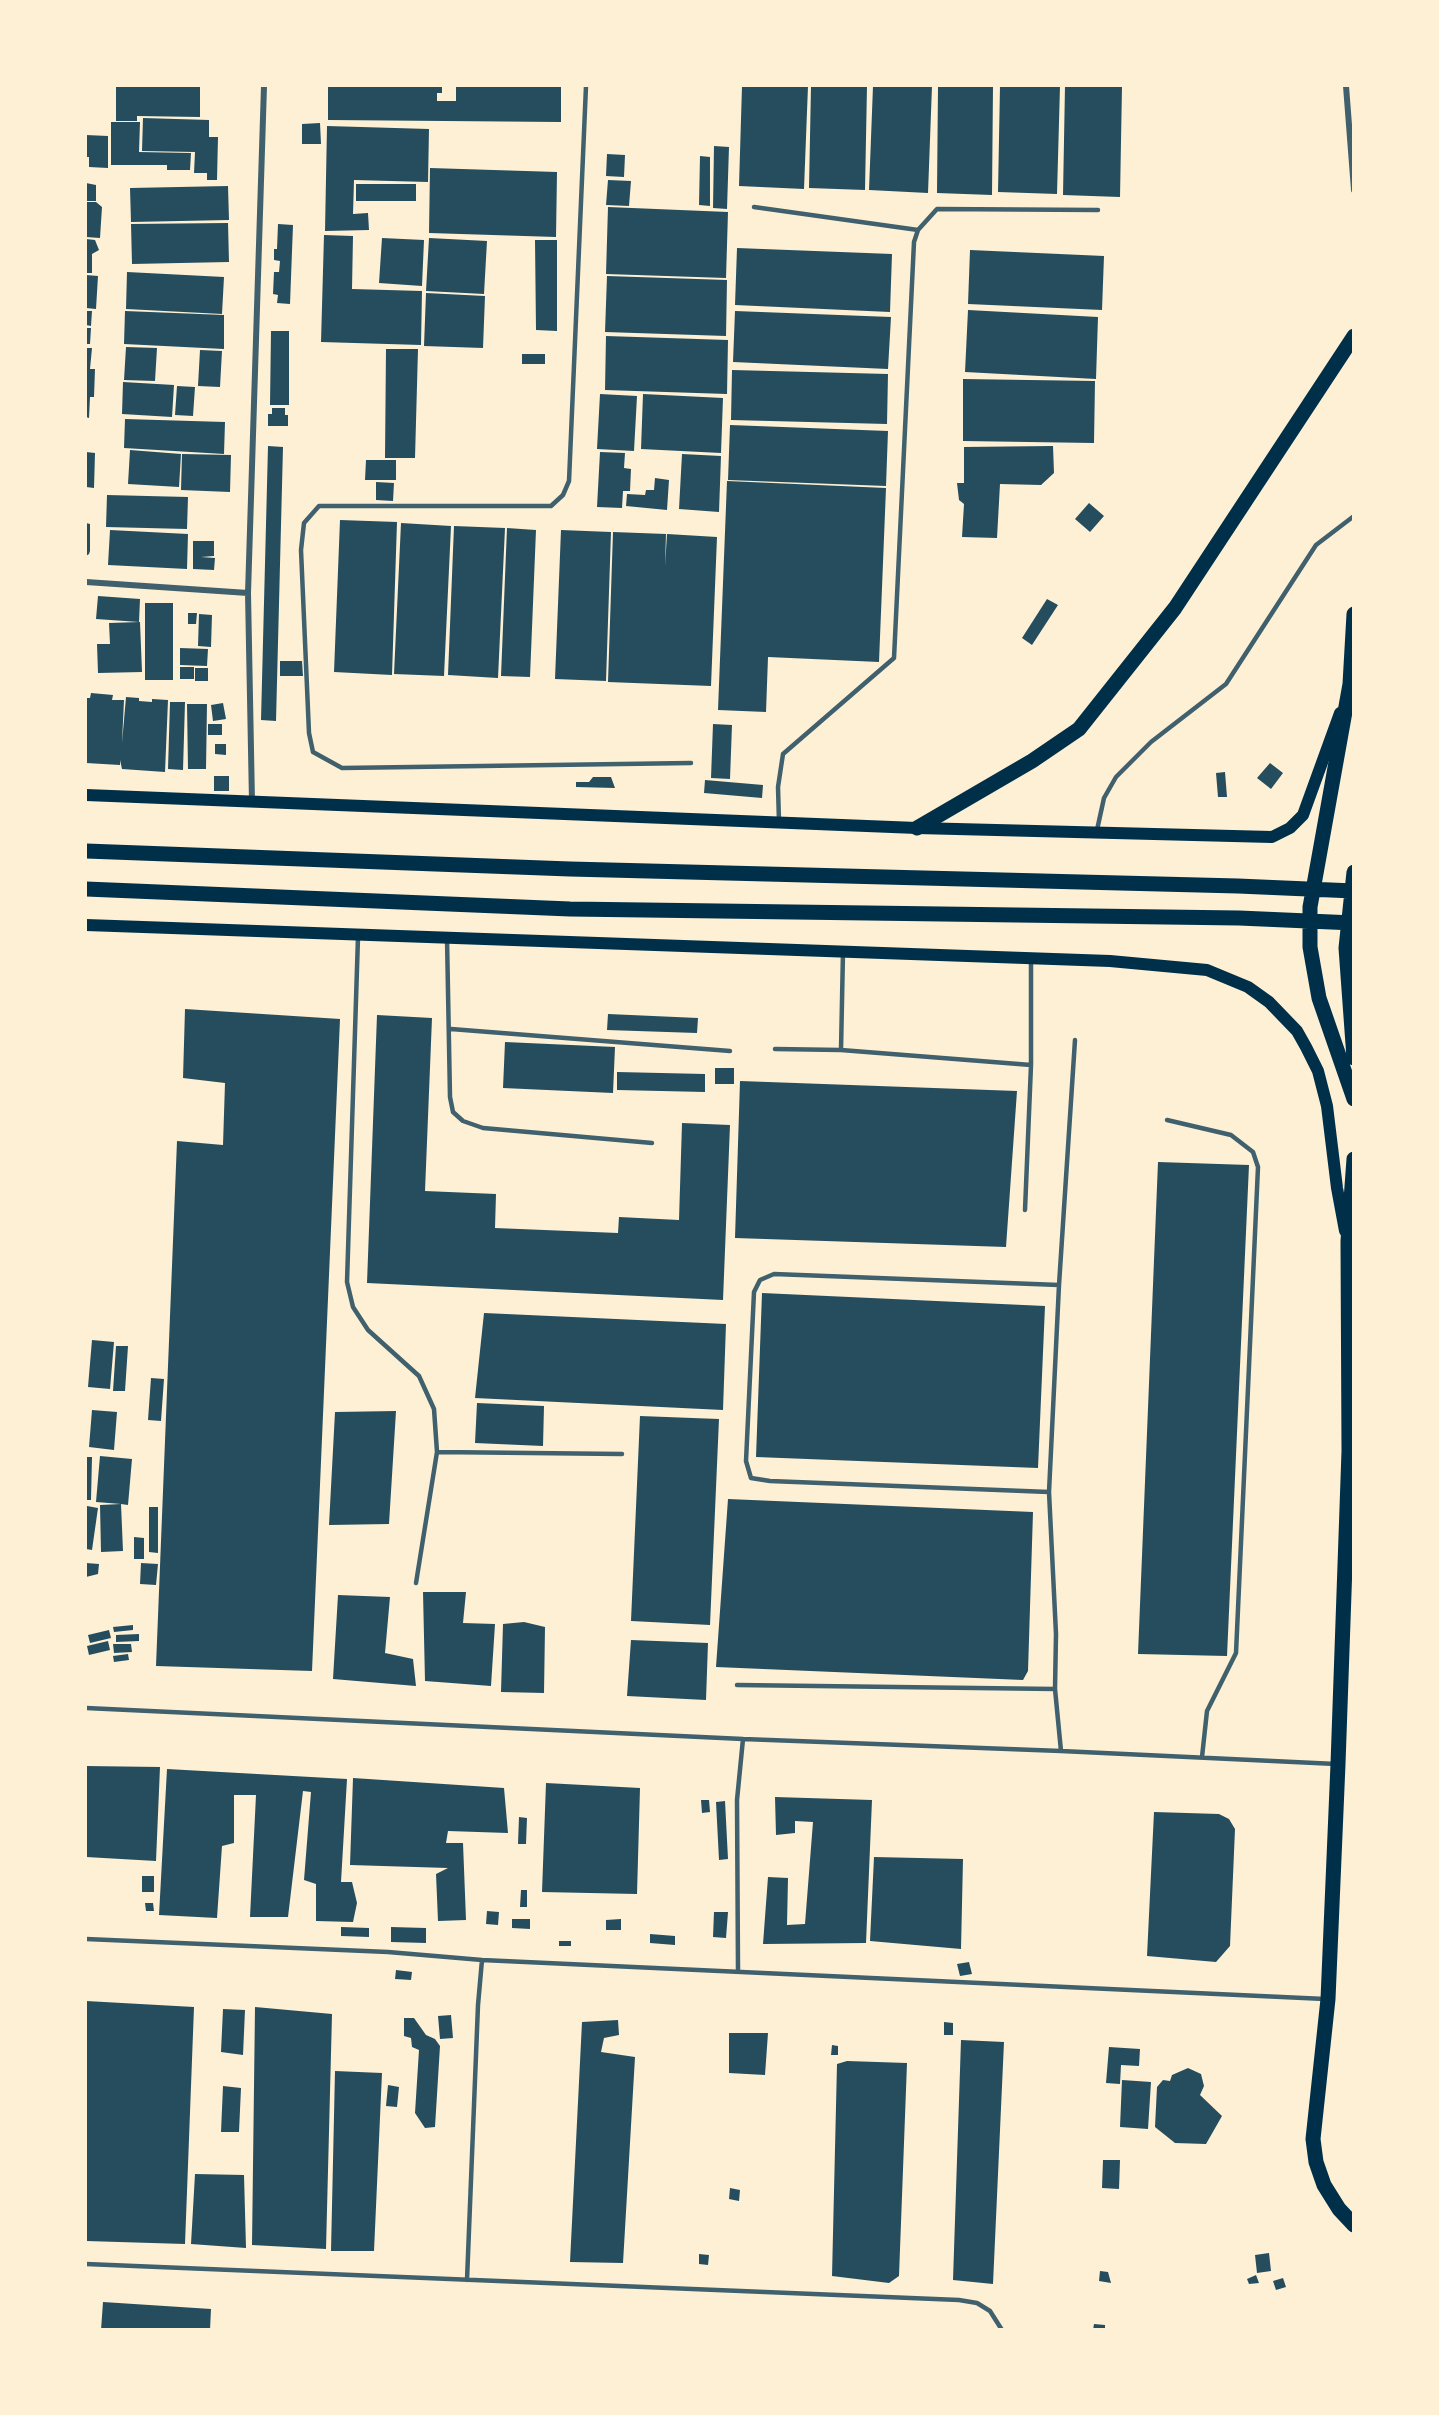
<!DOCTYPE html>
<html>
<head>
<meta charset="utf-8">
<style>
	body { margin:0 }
	#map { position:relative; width:1439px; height:2415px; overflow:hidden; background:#fdf0d5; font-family:Helvetica,sans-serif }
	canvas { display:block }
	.frame { position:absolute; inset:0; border:87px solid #fdf0d5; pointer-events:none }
</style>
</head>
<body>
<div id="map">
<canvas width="1439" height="2415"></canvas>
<div class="frame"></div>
</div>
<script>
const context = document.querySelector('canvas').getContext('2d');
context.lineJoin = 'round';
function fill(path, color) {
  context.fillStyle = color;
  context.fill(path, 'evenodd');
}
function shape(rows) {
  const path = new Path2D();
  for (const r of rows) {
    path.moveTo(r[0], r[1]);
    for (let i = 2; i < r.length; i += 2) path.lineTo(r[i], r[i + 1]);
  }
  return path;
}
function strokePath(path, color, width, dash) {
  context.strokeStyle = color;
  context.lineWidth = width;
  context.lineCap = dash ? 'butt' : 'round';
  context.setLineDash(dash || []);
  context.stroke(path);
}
fill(shape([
	[116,86,200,87,200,117,137,116,137,121,116,121],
	[328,86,442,86,442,93,437,93,437,101,456,101,456,86,561,86,561,122,328,120],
	[742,86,808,86,804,189,739,186],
	[811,86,867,86,865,190,809,188],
	[873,86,932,86,928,193,869,190],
	[938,86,993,86,992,195,937,193],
	[1000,86,1060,86,1057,194,998,192],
	[1065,86,1122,86,1120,197,1063,195],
	[143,118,209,120,209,137,218,137,217,180,207,180,207,173,194,173,195,152,142,151],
	[111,122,140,122,139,152,191,153,190,170,167,170,167,165,111,165],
	[320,123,321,144,302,144,302,124],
	[327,126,429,129,428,182,354,180,353,214,368,213,369,230,325,231],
	[86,135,108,136,108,168,89,167,89,157,86,157],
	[714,146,729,147,727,209,713,208],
	[607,154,625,155,624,177,606,176],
	[700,156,710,157,710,206,699,205],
	[430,168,557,172,556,237,429,233],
	[608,180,631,181,629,206,606,205],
	[86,183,96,185,96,201,86,201],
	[356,184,416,184,416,201,356,201],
	[228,186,229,220,131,222,130,188],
	[86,202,96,202,102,207,100,238,86,237],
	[608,207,728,212,726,278,606,274],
	[228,223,229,262,132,264,131,224],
	[278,224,293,225,290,304,277,303,278,295,273,294,274,272,279,272,280,261,274,260,274,249,277,249],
	[324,235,353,236,352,289,422,291,421,345,321,342],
	[382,238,424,240,422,286,379,283],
	[429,238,487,241,484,294,426,291],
	[86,239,95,240,99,250,92,254,92,273,86,273],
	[535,240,557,240,557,331,536,330],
	[737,248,892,254,890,312,735,305],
	[970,250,1104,256,1102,310,968,304],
	[127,272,224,277,222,314,126,309],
	[86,275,98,276,96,309,86,308],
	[607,276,727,280,726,336,605,332],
	[426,293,485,296,483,348,424,346],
	[968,310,1098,317,1096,379,965,372],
	[86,311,92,311,91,326,86,325],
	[125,311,224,315,224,349,124,344],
	[735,311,891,317,888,369,733,362],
	[86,328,91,328,90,344,86,344],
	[271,331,289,331,289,405,270,405],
	[606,336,728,340,727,394,605,390],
	[126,347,157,348,155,381,124,380],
	[86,348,92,348,90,369,95,369,94,397,90,397,89,418,86,417],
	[386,349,418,349,415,458,385,458],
	[200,350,222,351,220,387,198,386],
	[522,354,545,354,545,364,522,364],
	[732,370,888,374,887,424,731,420],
	[963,379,1095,381,1094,443,963,441],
	[123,382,174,385,172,417,122,414],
	[177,386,195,387,193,416,175,415],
	[600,394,637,396,634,451,597,449],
	[643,394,723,398,721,453,641,449],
	[272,408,285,408,285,415,288,415,288,426,268,426,268,414,272,414],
	[125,419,225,422,224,454,124,448],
	[730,425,888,431,886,486,728,480],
	[268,446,283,447,276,721,261,720],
	[1053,446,1054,473,1041,485,1000,484,997,538,962,537,964,504,959,500,957,483,964,483,964,447],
	[130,450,181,454,179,487,128,484],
	[86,452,95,453,94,488,86,487],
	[600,452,625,453,624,468,631,469,630,491,623,491,622,508,597,507],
	[182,454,231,455,230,492,181,490],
	[682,454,721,456,719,512,679,509],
	[366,460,396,460,396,480,365,480],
	[655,478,669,480,667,510,626,506,627,494,645,495,646,490,654,490],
	[727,481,886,488,879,662,768,657,766,712,718,710],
	[376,482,394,483,393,501,376,500],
	[107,495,188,497,187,529,106,527],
	[1089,503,1104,516,1090,532,1075,519],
	[340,520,397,522,392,675,334,672],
	[86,523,90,524,90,551,89,554,86,556],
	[401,523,451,526,444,676,394,674],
	[454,526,505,528,498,678,448,675],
	[507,528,536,530,530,677,501,676],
	[110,530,188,534,187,569,108,565],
	[561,530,611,532,606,681,555,679],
	[613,532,666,534,665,566,667,534,717,537,711,686,608,682],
	[193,541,214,541,214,556,201,557,215,558,214,570,193,569],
	[98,596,140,599,139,622,96,619],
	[1047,599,1058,605,1032,645,1022,638],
	[145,603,173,603,173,680,145,680],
	[188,613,197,613,196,624,188,624],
	[199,614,212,615,211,647,198,646],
	[140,622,142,672,98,673,97,644,110,644,109,623],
	[180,648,208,649,207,666,180,665],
	[280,661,302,661,303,676,280,676],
	[180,667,194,667,194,679,180,679],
	[195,668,208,668,208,681,195,681],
	[91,693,113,695,112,700,124,700,122,743,126,697,139,698,139,701,152,702,152,699,168,700,165,772,122,769,120,760,120,765,86,763,86,698,90,698],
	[170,702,185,702,183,770,168,769],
	[223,703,226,719,213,721,211,705],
	[187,704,207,704,206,769,188,769],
	[208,724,222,724,222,735,208,735],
	[713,724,732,725,730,779,711,778],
	[215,744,226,744,226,755,215,754],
	[1270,763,1283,773,1271,789,1257,778],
	[1225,772,1227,797,1218,797,1216,773],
	[214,776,229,776,229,791,214,791],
	[593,777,611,777,615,788,576,787,576,782,589,782],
	[705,780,763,785,762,798,704,793],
	[185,1009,340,1019,312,1671,156,1666,177,1141,223,1145,225,1083,183,1078],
	[608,1014,698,1018,697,1033,607,1030],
	[377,1015,432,1018,425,1191,496,1194,495,1228,618,1233,619,1217,679,1220,682,1123,730,1125,723,1300,367,1283],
	[505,1042,615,1047,613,1093,503,1088],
	[715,1068,734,1068,734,1084,715,1084],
	[617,1072,705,1074,705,1092,617,1090],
	[740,1081,1017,1091,1006,1247,735,1238],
	[1158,1162,1249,1165,1227,1656,1138,1654],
	[762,1293,1045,1306,1038,1468,756,1457],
	[484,1313,726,1324,723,1410,475,1398],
	[92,1340,114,1342,110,1389,88,1387],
	[116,1346,128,1346,125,1391,113,1391],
	[151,1378,164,1379,161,1421,148,1420],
	[477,1403,544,1406,543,1446,475,1443],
	[92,1410,117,1412,114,1450,89,1447],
	[396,1411,389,1524,329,1525,335,1412],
	[640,1416,719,1419,710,1625,631,1621],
	[100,1456,132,1459,128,1505,121,1504,123,1551,101,1552,100,1505,121,1504,96,1502],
	[86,1457,92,1457,91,1500,86,1500],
	[728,1499,1033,1512,1028,1671,1023,1680,716,1667],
	[87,1506,98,1508,92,1550,86,1549],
	[149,1507,158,1507,158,1553,149,1552],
	[134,1537,144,1538,144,1559,134,1559],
	[86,1563,99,1564,98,1574,86,1577],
	[141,1563,158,1564,156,1585,140,1584],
	[423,1592,466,1592,463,1623,495,1624,491,1686,425,1681],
	[338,1595,390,1597,385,1653,413,1659,416,1686,333,1679],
	[524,1622,545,1627,544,1693,501,1692,503,1624],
	[133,1625,133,1630,114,1632,113,1627],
	[109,1630,111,1638,90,1643,88,1635],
	[139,1634,139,1641,116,1642,116,1635],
	[631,1640,708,1643,706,1700,627,1696],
	[108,1641,110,1650,89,1655,87,1646],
	[113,1644,131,1644,132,1652,114,1653],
	[128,1654,129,1660,114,1662,113,1656],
	[86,1766,160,1767,156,1861,86,1857],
	[167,1769,347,1779,341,1882,352,1882,357,1903,353,1922,316,1921,316,1884,304,1880,311,1792,303,1791,288,1917,250,1917,256,1795,234,1795,234,1843,222,1846,217,1918,159,1915],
	[353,1778,504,1788,508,1833,448,1831,446,1843,463,1843,466,1920,438,1921,436,1874,448,1868,350,1865],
	[546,1783,640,1788,637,1894,542,1892],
	[775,1797,872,1800,866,1943,763,1944,768,1877,788,1878,787,1925,805,1924,813,1822,795,1821,795,1833,776,1835],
	[701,1800,709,1800,710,1812,702,1813],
	[725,1801,728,1859,719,1860,716,1802],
	[1154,1812,1219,1814,1229,1819,1235,1829,1230,1946,1216,1962,1147,1956],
	[519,1817,527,1818,526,1844,518,1844],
	[874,1857,963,1859,961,1949,870,1941],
	[142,1876,154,1876,154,1892,142,1892],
	[521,1890,527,1890,527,1907,520,1907],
	[145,1903,153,1903,154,1911,146,1911],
	[487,1911,499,1912,498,1925,486,1924],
	[714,1912,728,1912,726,1938,713,1937],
	[512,1919,530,1919,530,1929,512,1928],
	[621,1919,621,1930,606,1930,606,1920],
	[341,1927,369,1928,369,1937,341,1936],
	[391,1927,426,1928,426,1943,391,1942],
	[650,1934,675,1936,675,1945,650,1943],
	[559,1941,571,1941,571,1946,559,1946],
	[969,1962,972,1974,960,1976,957,1964],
	[396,1970,412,1972,411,1980,395,1979],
	[86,2001,194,2007,185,2244,86,2241],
	[255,2007,332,2014,326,2249,252,2245],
	[223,2009,245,2010,243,2055,221,2052],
	[451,2015,453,2038,440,2039,438,2016],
	[404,2018,414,2018,426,2035,435,2039,440,2046,435,2127,425,2128,415,2113,419,2050,412,2047,411,2038,404,2036],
	[618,2020,619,2035,604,2038,601,2052,635,2057,623,2263,570,2262,582,2022],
	[944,2022,953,2023,953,2035,944,2035],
	[729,2033,768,2033,765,2075,729,2073],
	[961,2040,1004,2042,993,2284,953,2280],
	[832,2045,838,2046,838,2055,831,2055],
	[1109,2047,1140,2049,1139,2066,1121,2065,1120,2084,1106,2083],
	[847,2061,907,2063,899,2276,889,2283,832,2276,837,2064],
	[1188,2068,1201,2074,1204,2086,1200,2095,1222,2116,1206,2144,1175,2143,1155,2127,1157,2087,1163,2080,1170,2081,1172,2075],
	[335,2071,382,2073,374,2251,331,2251],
	[1122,2080,1151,2082,1148,2129,1120,2127],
	[388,2085,399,2087,397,2107,386,2106],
	[223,2086,241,2088,239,2132,221,2132],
	[1103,2160,1120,2160,1119,2189,1102,2188],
	[195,2174,244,2175,246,2248,191,2244],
	[730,2188,740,2190,739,2201,729,2199],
	[1269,2253,1271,2271,1257,2273,1255,2255],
	[699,2254,709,2255,708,2265,699,2264],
	[1100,2271,1108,2272,1111,2283,1099,2281],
	[1256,2275,1259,2283,1249,2284,1247,2279],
	[1283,2278,1286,2287,1276,2290,1273,2281],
	[103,2302,211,2309,210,2330,101,2330],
	[1094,2324,1105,2325,1105,2330,1093,2330]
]), '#264d5e');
strokePath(shape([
	[586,86,569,481,563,495,551,506,319,506,304,523,301,550,309,733,313,752,342,768,691,763],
	[754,207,918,230,937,209,1098,210],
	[779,822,778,787,783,754,894,658,914,242,918,230],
	[1097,830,1104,798,1116,777,1151,742,1226,684,1316,545,1354,516],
	[358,937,347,1282,353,1307,368,1330,419,1376,434,1409,437,1452,416,1583],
	[447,938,450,1097,453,1112,463,1121,483,1128,652,1143],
	[451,1029,730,1051],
	[775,1049,841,1050,1031,1065,1031,959],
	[841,1050,843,952],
	[1167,1120,1231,1135,1253,1152,1258,1167,1236,1653,1207,1711,1202,1757],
	[1025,1210,1031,1065],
	[437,1452,622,1454],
	[1049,1492,770,1481,751,1478,746,1461,754,1292,760,1280,774,1274,1059,1285],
	[737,1685,1055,1689],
	[86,1708,743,1739,1061,1751,1336,1764],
	[1061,1751,1055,1689,1056,1634,1049,1492,1059,1285,1075,1040],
	[86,1939,388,1952,482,1960,1325,1999],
	[738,1970,737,1800,743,1739],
	[86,2264,959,2300,977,2303,990,2311,1002,2330],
	[467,2280,478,2005,482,1960]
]), '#3f606c', 4.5);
strokePath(shape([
	[1346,86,1354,190],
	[86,582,248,593],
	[252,802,248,593,264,86]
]), '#3f606c', 6);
strokePath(shape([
	[86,795,917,828,1272,837,1290,828,1303,815,1340,713],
	[86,925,1110,961,1207,970,1248,987,1269,1002,1297,1031,1306,1047,1318,1071,1327,1106,1337,1188,1345,1231]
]), '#003049', 12);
strokePath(shape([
	[1354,614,1350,684,1310,907,1310,947,1319,998,1354,1099],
	[917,828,1032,761,1079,729,1175,608,1354,336],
	[86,851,570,869,1238,886,1354,891],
	[1354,872,1346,948,1354,1058],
	[86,889,570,909,1239,918,1354,923],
	[1354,1159,1348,1241,1349,1451,1338,1764,1328,1999,1313,2139,1316,2162,1324,2185,1339,2209,1354,2225]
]), '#003049', 15);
</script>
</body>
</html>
